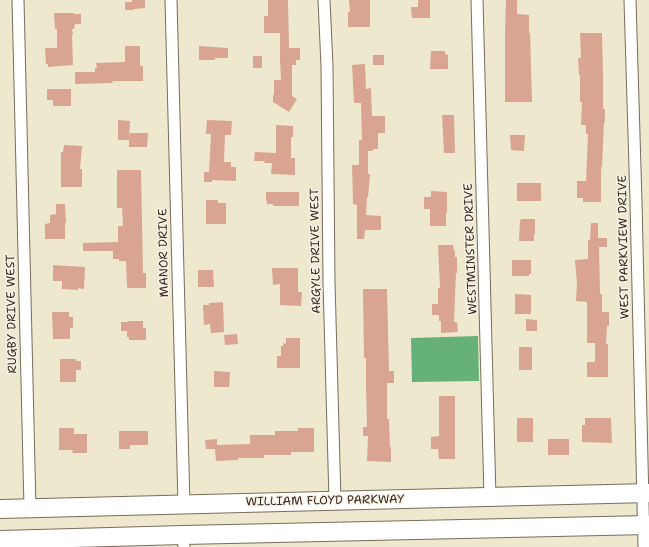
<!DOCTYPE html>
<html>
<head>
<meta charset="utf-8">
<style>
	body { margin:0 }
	canvas { display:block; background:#eee8ce }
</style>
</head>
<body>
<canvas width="649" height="547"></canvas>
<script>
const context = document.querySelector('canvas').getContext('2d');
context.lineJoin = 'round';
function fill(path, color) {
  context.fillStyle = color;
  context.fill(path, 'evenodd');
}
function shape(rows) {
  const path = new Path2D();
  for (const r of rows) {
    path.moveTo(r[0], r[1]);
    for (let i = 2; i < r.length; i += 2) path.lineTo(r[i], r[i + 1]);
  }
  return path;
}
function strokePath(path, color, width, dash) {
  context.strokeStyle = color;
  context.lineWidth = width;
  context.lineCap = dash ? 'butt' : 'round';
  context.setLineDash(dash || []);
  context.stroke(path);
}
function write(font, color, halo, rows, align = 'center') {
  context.font = font + ' "Shantell Sans",sans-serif';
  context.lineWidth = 3;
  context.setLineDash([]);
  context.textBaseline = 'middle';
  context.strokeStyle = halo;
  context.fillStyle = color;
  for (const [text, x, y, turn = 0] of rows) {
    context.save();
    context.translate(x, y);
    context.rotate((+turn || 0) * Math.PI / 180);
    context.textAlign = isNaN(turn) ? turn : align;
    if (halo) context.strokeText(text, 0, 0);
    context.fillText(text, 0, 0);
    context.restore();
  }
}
fill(shape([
	[478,336,479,381,412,382,411,338]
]), '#66b079');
fill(shape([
	[132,0,145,0,145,8,134,9,134,10,125,10,125,2,132,2],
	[268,0,288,0,289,48,300,48,300,60,296,60,296,65,292,65,292,96,297,99,289,112,273,102,273,95,274,95,274,80,281,80,280,59,280,33,264,33,264,16,268,16],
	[349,0,370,0,370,27,348,27,348,12,350,12],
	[418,0,430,0,430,18,412,18,411,7,418,7],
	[506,0,517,0,517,14,529,15,529,33,530,33,532,102,505,102,505,33],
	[54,13,74,13,74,14,81,14,81,24,75,24,74,29,72,29,73,35,72,35,73,65,48,67,48,64,46,64,45,48,57,48,57,29,55,29],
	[580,33,602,33,603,74,603,109,605,109,605,122,604,122,602,167,601,167,601,202,583,202,583,198,577,198,577,181,586,181,588,134,586,134,586,125,581,125,582,102,580,102,580,75,579,75,578,58,581,58],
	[125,46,140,46,140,66,143,66,143,81,112,81,113,83,75,84,75,72,95,72,95,68,97,68,96,63,125,62],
	[199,46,228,48,228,58,215,58,215,60,199,60],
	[431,51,445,51,445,54,448,55,448,69,430,69],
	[373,55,384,55,384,65,373,65],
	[253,56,262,56,262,68,253,68],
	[365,64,366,89,371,88,372,116,385,116,385,133,378,133,378,149,373,149,373,151,368,151,368,174,370,174,368,197,367,197,366,215,381,216,381,230,365,230,364,239,357,239,357,205,353,204,352,165,359,165,359,140,362,140,361,103,354,103,352,65],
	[47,89,71,89,71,106,53,106,53,100,47,100],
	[442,115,454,115,455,153,444,153],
	[118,120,130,121,129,140,118,140],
	[207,120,232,121,231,135,225,135,224,162,231,162,231,167,236,167,236,181,212,180,212,182,204,182,204,172,209,172,211,134,206,134],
	[276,125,293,126,293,137,291,137,291,158,295,158,295,175,271,174,272,163,264,163,265,161,254,161,255,152,276,153],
	[129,133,148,133,147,147,129,147],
	[510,135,525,135,524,151,511,150],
	[64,145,82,146,80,169,82,169,82,187,61,187,61,152,63,152],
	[117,170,141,170,143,273,146,273,146,288,128,288,127,287,126,261,119,261,119,259,113,259,113,251,83,251,83,243,118,242,118,226,123,226,122,208,117,208],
	[517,183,541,183,541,201,517,201],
	[431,191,447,192,447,213,446,213,446,226,430,226,430,209,424,209,424,197,431,197],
	[266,192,299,192,299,206,273,206,273,204,267,204,267,201,266,201],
	[206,200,218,200,218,203,226,203,226,224,206,224],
	[56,204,65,204,66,223,65,223,65,239,45,239,45,224,50,223,50,215,56,214],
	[521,219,535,219,535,234,534,234,534,241,519,241,520,220,521,220],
	[591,223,598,223,598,238,607,238,607,247,599,247,600,294,602,294,602,312,609,312,609,326,607,326,606,344,608,344,608,377,587,377,587,362,595,362,595,343,587,343,587,302,576,301,577,284,575,260,588,259,588,240,590,240],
	[438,245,453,245,454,251,455,251,455,257,457,257,457,273,456,273,454,322,457,322,458,332,441,333,441,321,439,321,439,315,432,315,432,304,438,304,438,288,440,288],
	[512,260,531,260,531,274,529,274,529,276,512,276],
	[53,265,85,267,84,289,78,288,78,290,62,289,62,281,53,281],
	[272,268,298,268,298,292,302,292,301,306,280,305,280,284,273,285],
	[198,270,213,270,214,287,198,287],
	[363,289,387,289,389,371,394,371,394,383,387,383,387,419,389,419,390,447,391,447,391,462,367,461,368,436,363,436,363,427,367,427,366,384,366,358,364,358],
	[515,294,531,295,531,314,515,314],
	[223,302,224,332,211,333,210,324,204,325,203,305,209,305,209,303],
	[52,312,69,312,69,317,73,317,73,328,70,328,70,339,53,339],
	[526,319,537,320,537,331,526,331],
	[128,321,143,321,143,328,146,328,146,340,129,340,129,337,127,337,127,331,121,331,121,322,128,322],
	[237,334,238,344,225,345,224,335],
	[286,338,300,338,300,368,277,368,277,356,281,356,281,346,283,346,283,343,286,344],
	[519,347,532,347,532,370,519,370],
	[60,359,76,359,76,361,81,361,81,370,76,370,76,382,60,382],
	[214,371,230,372,229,387,214,387],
	[439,396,455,396,455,459,439,459,438,449,431,449,431,437,439,436],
	[517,418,533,418,533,442,517,442],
	[585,418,611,418,612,443,582,442,582,425,585,425],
	[59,428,74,428,74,434,87,434,87,453,72,453,73,450,59,450],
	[298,428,314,428,314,452,291,452,291,455,264,455,264,458,238,458,238,460,216,461,215,449,206,449,205,440,217,439,217,445,250,444,250,435,275,435,275,431,298,431],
	[119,431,148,431,148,445,130,445,130,449,119,449],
	[548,439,569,439,569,455,548,455]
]), '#d9a491');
const minor = shape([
	[18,0,30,508],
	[171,0,184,505],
	[324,0,327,66,329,282,335,501],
	[477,0,490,497],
	[630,0,636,202,644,547],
	[183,535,184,547]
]);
const trunk = shape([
	[0,509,649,493],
	[0,540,183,535,649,525]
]);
strokePath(minor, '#7a6c5c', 13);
strokePath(trunk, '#7a6c5c', 20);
strokePath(minor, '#fff', 11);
strokePath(trunk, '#fff', 18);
write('12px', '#3b2a1e', '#f7f3e8', [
	["WEST PARKVIEW DRIVE",624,247,-91],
	["WESTMINSTER DRIVE",471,249,-92],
	["ARGYLE DRIVE WEST",316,251,-91],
	["MANOR DRIVE",164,253,-91],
	["RUGBY DRIVE WEST",12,314,-91],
	["WILLIAM FLOYD PARKWAY",325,501,-1]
]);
</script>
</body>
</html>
